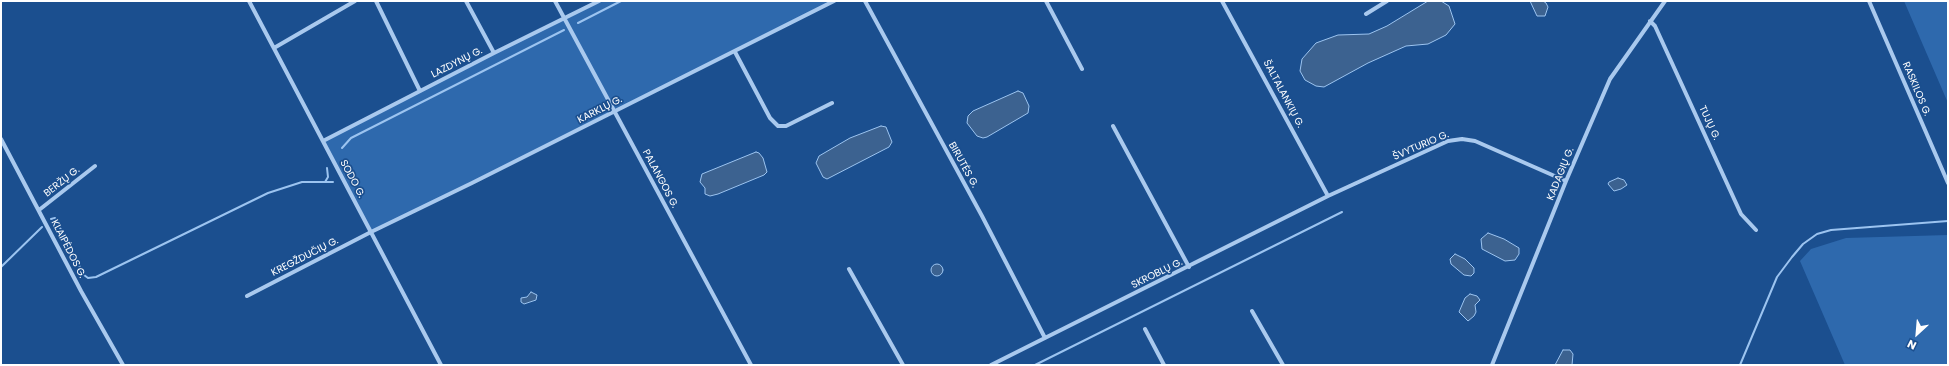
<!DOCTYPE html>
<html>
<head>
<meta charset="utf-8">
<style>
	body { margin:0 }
	#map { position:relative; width:1949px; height:366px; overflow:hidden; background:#1b4f8f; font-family:Poppins,sans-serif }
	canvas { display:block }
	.frame { position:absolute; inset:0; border:2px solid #fff; pointer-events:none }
	.north { position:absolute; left:1897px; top:314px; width:40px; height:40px; -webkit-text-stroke:3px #1b4f8f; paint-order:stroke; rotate:206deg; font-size:11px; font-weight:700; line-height:16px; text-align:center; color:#fff }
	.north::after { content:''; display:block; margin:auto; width:14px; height:18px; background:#fff; clip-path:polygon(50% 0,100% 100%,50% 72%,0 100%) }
</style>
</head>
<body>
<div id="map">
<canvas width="1949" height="366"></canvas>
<div class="frame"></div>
<div class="north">N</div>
</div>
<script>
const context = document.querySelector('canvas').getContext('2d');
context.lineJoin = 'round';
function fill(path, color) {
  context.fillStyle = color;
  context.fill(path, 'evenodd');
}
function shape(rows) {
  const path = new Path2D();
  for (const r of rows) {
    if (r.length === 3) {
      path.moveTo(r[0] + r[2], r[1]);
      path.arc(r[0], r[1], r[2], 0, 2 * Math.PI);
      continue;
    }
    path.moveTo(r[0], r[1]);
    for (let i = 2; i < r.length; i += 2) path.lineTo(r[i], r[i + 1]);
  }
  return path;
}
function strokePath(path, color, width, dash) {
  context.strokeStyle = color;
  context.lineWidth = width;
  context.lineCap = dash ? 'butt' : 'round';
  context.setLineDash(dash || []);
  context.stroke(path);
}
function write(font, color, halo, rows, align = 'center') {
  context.font = font + ' Poppins,sans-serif';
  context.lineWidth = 3.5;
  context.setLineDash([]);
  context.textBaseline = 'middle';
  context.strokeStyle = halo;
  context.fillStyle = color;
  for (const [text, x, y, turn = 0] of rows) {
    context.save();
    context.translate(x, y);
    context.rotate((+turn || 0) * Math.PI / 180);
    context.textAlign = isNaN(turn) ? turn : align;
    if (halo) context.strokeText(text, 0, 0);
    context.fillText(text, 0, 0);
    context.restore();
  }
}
fill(shape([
	[599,1,834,1,371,232,323,141],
	[1904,1,1948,1,1948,103],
	[1948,235,1948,365,1845,365,1800,261,1811,249,1846,238]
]), '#2e69ad');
const water = shape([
	[1428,1,1441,1,1449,6,1455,24,1446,35,1428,44,1406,46,1368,63,1324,87,1316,86,1305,80,1300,71,1302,59,1316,43,1338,35,1369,34,1387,26,1428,1],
	[1530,1,1543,1,1546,3,1548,7,1545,16,1537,16,1530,1],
	[1018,91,1023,93,1029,106,1028,113,987,137,983,138,977,136,967,123,968,116,973,111,1018,91],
	[881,126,886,127,892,142,889,147,827,179,823,177,816,163,819,156,850,138,881,126],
	[756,152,759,153,763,158,767,172,764,175,718,194,710,196,705,194,705,188,700,182,702,174,756,152],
	[1618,178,1624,180,1627,185,1621,189,1614,191,1608,184,1609,182,1618,178],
	[1488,233,1504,239,1519,248,1519,254,1515,260,1505,261,1482,249,1481,239,1488,233],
	[1455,254,1465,259,1474,268,1474,273,1471,276,1464,275,1451,264,1450,259,1455,254],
	[937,270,6],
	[531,292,537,295,536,300,524,304,521,302,521,298,527,297,531,292],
	[1470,294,1477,296,1480,300,1475,305,1476,312,1474,316,1468,321,1459,312,1465,298,1470,294],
	[1563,350,1570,350,1573,354,1572,365,1555,365,1563,350]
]);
fill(water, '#3c6290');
strokePath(water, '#9cc4f0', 1);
strokePath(shape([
	[578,23,621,1],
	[342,148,351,138,564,30],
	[325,182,328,177,327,168],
	[51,219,55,218,84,275,88,278,96,277,268,193,302,182,333,182],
	[1,267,42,227],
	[1035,365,1342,212],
	[1740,365,1777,277,1792,257,1803,244,1817,234,1831,230,1948,221]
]), '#9cc4f0', 2);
strokePath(shape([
	[249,1,441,365],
	[376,1,420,91],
	[466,1,494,53],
	[555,1,751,365],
	[865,1,982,216,1045,338],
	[1046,1,1082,69],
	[1222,1,1328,196],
	[1869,1,1948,183],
	[1366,14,1387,1],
	[1650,21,1655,26,1741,214,1756,230],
	[274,48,355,1],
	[735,52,770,118,778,126,786,126,832,103],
	[1113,126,1189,267],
	[1,139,81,291,123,365],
	[323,141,494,53,599,1],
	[39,210,95,166],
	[849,269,903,365],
	[247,296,371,232,472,183,834,1],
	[1252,311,1283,365],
	[1145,329,1164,365],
	[991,365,1328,196,1448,141,1462,139,1475,141,1566,181],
	[1492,365,1566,181,1610,79,1665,1]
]), '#a9c9ee', 4);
write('10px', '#fff', '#1b4f8f', [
	["LAZDYNŲ G.",457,63,-27],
	["RASKILOS G.",1916,89,67],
	["ŠALTALANKIŲ G.",1283,94,62],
	["KARKLŲ G.",600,110,-27],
	["TUJŲ G.",1709,123,65],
	["ŠVYTURIO G.",1421,146,-23],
	["BIRUTĖS G.",963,165,61],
	["KADAGIŲ G.",1561,174,-68],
	["SODO G.",352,179,62],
	["PALANGOS G.",660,179,62],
	["BERŽŲ G.",62,182,-38],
	["KLAIPĖDOS G.",68,249,63],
	["KREGŽDUČIŲ G.",305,257,-27],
	["SKROBLŲ G.",1157,274,-26]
]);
</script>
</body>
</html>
